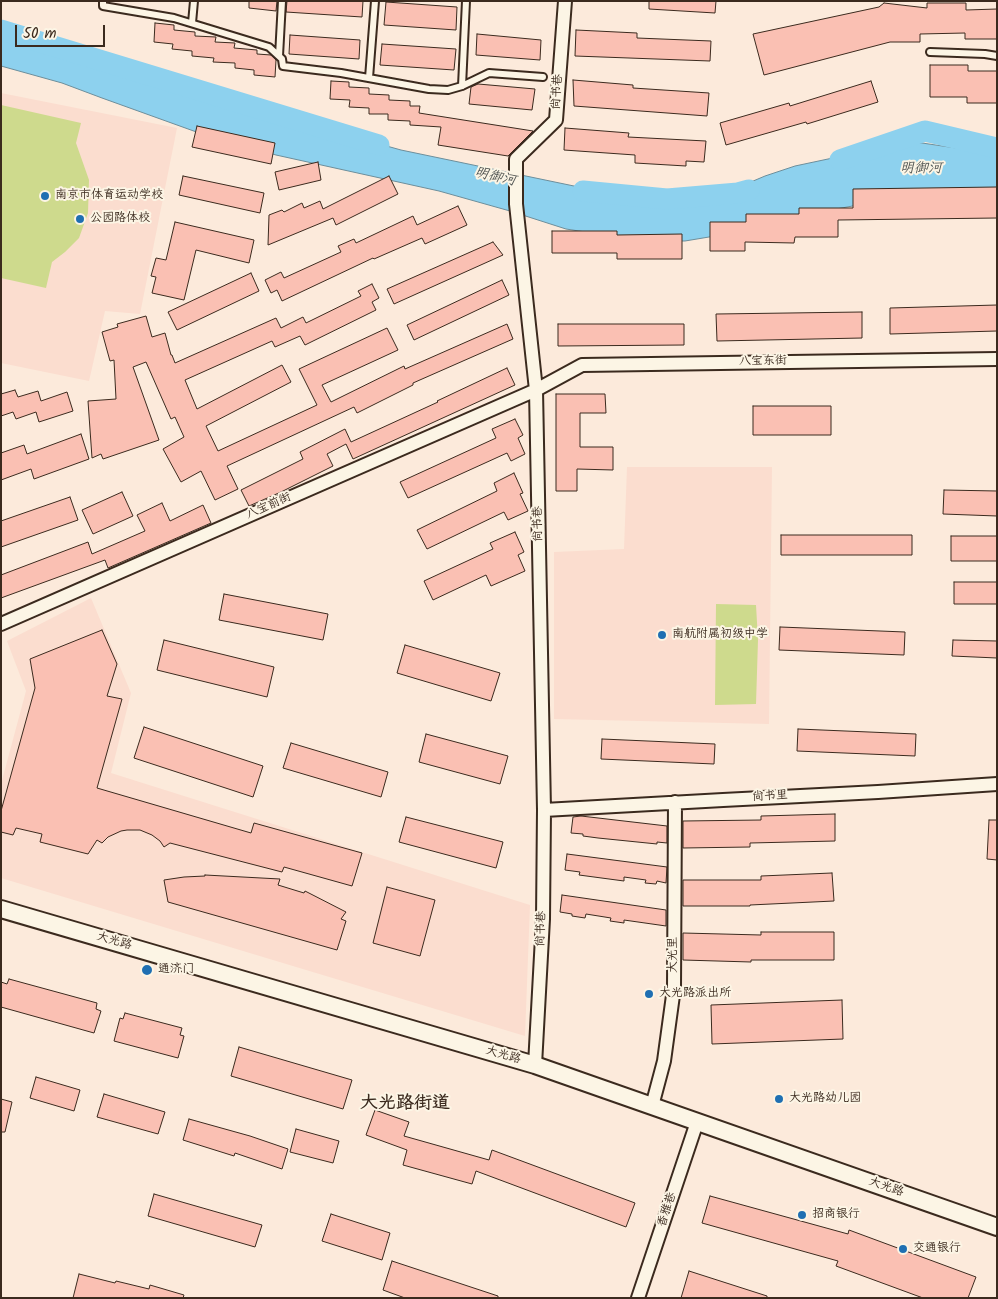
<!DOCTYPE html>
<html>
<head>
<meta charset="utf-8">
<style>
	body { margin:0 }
	#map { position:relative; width:998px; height:1299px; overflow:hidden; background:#fceadb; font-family:Kalam,sans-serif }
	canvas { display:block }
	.frame { position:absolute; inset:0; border:2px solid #3b2a1e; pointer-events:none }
	.scale { position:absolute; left:15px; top:25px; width:90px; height:22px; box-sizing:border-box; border:2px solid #3b2a1e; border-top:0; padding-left:6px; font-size:15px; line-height:18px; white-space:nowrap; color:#3b2a1e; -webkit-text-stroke:4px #fcf5e5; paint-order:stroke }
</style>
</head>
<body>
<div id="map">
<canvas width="998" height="1299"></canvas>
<div class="frame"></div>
<div class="scale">50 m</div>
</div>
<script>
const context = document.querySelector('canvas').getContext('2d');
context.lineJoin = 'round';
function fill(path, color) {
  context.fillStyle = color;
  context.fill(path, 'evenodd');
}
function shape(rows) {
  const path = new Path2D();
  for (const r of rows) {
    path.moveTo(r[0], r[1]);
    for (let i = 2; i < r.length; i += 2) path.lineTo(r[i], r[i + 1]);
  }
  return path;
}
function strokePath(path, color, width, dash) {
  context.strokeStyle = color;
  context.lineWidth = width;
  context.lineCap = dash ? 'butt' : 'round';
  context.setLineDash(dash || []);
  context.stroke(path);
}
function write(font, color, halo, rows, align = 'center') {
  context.font = font + ' Kalam,"LXGW WenKai TC",sans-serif';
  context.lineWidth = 4;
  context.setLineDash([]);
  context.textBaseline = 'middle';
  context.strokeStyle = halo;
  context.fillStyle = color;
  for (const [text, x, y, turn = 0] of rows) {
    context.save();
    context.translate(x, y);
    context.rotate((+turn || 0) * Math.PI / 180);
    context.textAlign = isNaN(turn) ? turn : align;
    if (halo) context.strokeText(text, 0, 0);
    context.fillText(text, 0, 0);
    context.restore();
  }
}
fill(shape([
	[1,93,177,128,140,314,105,311,89,381,1,363],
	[627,467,772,467,769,724,554,719,554,552,624,549],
	[91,598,131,693,111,773,530,905,525,1036,1,878,1,784,26,691,7,641]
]), '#fbddcf');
fill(shape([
	[1,105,81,123,76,143,89,180,88,213,79,238,65,252,52,262,46,288,1,278],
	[716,604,756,605,758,640,756,704,715,705]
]), '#ceda8d');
const water = shape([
	[1,33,182,89,401,150,646,201,683,204,713,198,765,176,795,166,894,145,922,143,997,154,997,197,896,198,820,212,757,229,685,241,644,241,566,229,510,211,439,191,276,155,202,134,102,98,62,83,1,66,1,33]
]);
fill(water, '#8dd1ee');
strokePath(water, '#6c8e9b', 1);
strokePath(shape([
	[1,30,379,145],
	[840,160,925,131,997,148],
	[583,191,667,199,738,193,749,190]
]), '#8dd1ee', 21);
const building = shape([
	[249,1,277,1,276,11,249,8,249,1],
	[287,1,363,1,362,17,286,12,287,1],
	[649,1,716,1,715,13,649,9,649,1],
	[386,2,457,7,456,30,384,25,386,2],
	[884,3,927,8,927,3,966,3,966,10,997,9,997,39,965,39,965,33,920,34,920,42,890,42,764,75,753,34,879,7,884,3],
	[155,23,174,25,174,30,195,32,195,36,216,37,215,42,235,43,234,48,257,50,257,54,271,55,276,60,275,77,254,75,254,70,235,68,235,63,213,62,214,58,192,56,192,51,172,49,173,44,154,42,155,23],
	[576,30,637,33,637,38,711,41,710,61,575,56,576,30],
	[477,34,541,40,540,60,476,55,477,34],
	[290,35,360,40,359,59,289,54,290,35],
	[382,44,456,49,454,70,380,65,382,44],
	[930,65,968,65,968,71,997,71,997,103,967,103,967,97,930,97,930,65],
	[573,80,633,85,633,88,709,93,707,116,574,106,573,80],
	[331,81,349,82,349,87,369,88,369,94,389,95,389,100,410,101,410,106,420,106,419,113,533,131,508,156,438,145,441,127,410,125,410,121,388,120,388,114,369,114,369,108,349,107,350,100,330,99,331,81],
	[871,81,878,102,807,124,806,122,726,145,720,123,789,103,790,106,871,81],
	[478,84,535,89,532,110,469,104,471,87,478,84],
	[197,126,275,143,271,164,192,147,197,126],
	[565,128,629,133,628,137,706,141,704,162,686,161,686,166,635,163,635,155,564,150,565,128],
	[318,162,321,180,279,190,275,172,318,162],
	[183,176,264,193,260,213,179,195,183,176],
	[389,176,398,194,336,225,333,218,268,245,269,215,282,210,284,212,302,203,304,208,320,201,323,209,389,176],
	[997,187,997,218,838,220,838,237,795,237,794,243,745,242,745,251,710,251,710,222,746,222,746,214,799,214,799,208,853,208,853,189,997,187],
	[458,206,467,225,425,244,422,238,374,259,373,258,282,301,277,290,271,293,265,280,281,272,284,278,341,252,338,246,354,239,356,243,413,216,417,225,458,206],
	[175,222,254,240,249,263,196,250,184,300,152,293,156,277,151,276,156,258,166,260,175,222],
	[552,231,617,231,617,235,682,234,682,259,617,259,617,253,552,253,552,231],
	[493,242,503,255,394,304,387,289,493,242],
	[251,273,259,291,177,330,168,312,251,273],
	[502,280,509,295,414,340,407,325,502,280],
	[372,284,379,298,372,302,376,310,305,345,300,336,275,347,272,341,185,380,197,409,282,365,291,382,206,426,218,451,317,405,299,369,387,328,398,350,322,385,331,402,404,366,405,369,507,324,513,339,413,383,413,385,357,413,354,407,227,466,238,489,215,500,201,471,181,482,163,449,184,437,175,417,171,419,146,362,133,367,159,440,103,459,101,454,92,458,88,401,116,399,114,360,110,361,102,332,118,327,117,324,146,316,152,337,165,333,171,355,172,355,175,363,276,318,281,328,303,317,306,323,361,296,358,291,372,284],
	[997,305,997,331,890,334,890,308,997,305],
	[862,312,862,338,717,341,716,314,862,312],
	[558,324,684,324,684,345,558,346,558,324],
	[507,368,515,385,353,459,346,444,327,454,333,466,281,492,249,506,241,490,303,459,300,452,345,429,351,442,438,402,437,401,507,368],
	[15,390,18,397,38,391,41,401,67,392,73,411,39,422,36,412,16,419,13,412,1,416,1,394,15,390],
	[556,394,605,394,606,413,580,413,580,447,613,447,613,470,577,469,577,491,556,491,556,394],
	[753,406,831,406,831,435,753,435,753,406],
	[515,419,523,435,518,438,525,454,511,461,507,453,408,498,400,482,496,438,492,429,515,419],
	[81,434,89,459,34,479,31,469,1,480,1,453,24,445,27,454,81,434],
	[514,473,523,493,520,494,528,511,508,520,504,512,427,549,417,530,497,491,494,483,514,473],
	[944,490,997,491,997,516,943,514,944,490],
	[122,492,133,516,93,534,82,510,122,492],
	[70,497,78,520,1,547,1,521,70,497],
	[162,503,170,521,203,505,211,523,108,568,105,560,1,598,1,575,88,542,92,554,145,531,137,515,162,503],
	[515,532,524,552,518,555,525,571,491,586,486,575,433,600,424,581,493,549,490,543,515,532],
	[781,535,912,535,912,555,781,555,781,535],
	[951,536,997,536,997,561,951,561,951,536],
	[954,582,997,582,997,604,954,604,954,582],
	[224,594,328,614,323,640,219,620,224,594],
	[780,627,905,632,904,655,779,650,780,627],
	[102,630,117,664,107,696,122,699,97,788,251,833,254,823,362,853,352,886,284,867,282,872,170,843,164,847,160,841,152,835,140,830,127,830,121,831,108,837,102,843,97,840,88,854,40,842,42,834,16,828,13,835,1,832,1,811,35,688,30,659,102,630],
	[164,640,274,667,267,697,157,670,164,640],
	[953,640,997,641,997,658,952,656,953,640],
	[405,645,500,673,491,701,397,673,405,645],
	[144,727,263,766,253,797,134,758,144,727],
	[798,729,916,734,915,756,797,751,798,729],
	[426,734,508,756,500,784,419,762,426,734],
	[602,739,715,744,714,764,601,759,602,739],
	[291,743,388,772,381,797,283,768,291,743],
	[835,814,835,841,750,843,750,847,683,848,683,821,761,820,761,816,835,814],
	[581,816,667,826,667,843,657,842,657,844,598,838,583,836,583,834,571,833,573,817,581,816],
	[406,817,503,842,496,868,399,842,406,817],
	[989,820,997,820,997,860,987,859,989,820],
	[567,854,667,867,666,883,657,881,656,884,645,883,646,880,624,877,624,881,579,875,580,872,565,870,567,854],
	[832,873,834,901,750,905,750,906,683,906,683,880,761,880,761,876,832,873],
	[205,875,280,879,278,885,304,893,305,891,346,912,341,919,346,921,337,950,168,902,164,880,184,877,205,876,205,875],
	[387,887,435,900,420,956,373,943,387,887],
	[562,895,666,910,666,926,624,920,624,923,610,921,611,918,586,914,585,918,572,916,572,914,560,912,562,895],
	[761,932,834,932,834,960,751,960,751,962,683,960,683,933,761,935,761,932],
	[9,979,97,1003,96,1009,101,1011,94,1033,1,1007,1,982,7,984,9,979],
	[842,1000,843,1039,712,1044,711,1005,842,1000],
	[125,1013,182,1028,180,1035,184,1036,178,1058,114,1041,120,1018,123,1019,125,1013],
	[239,1047,352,1080,343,1109,231,1076,239,1047],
	[36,1077,80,1090,74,1111,30,1098,36,1077],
	[104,1094,165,1112,158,1134,97,1117,104,1094],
	[1,1099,12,1102,5,1132,1,1132,1,1099],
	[375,1110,409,1122,404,1136,489,1160,492,1150,635,1203,626,1227,476,1171,472,1184,403,1165,407,1150,366,1135,375,1110],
	[189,1119,250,1136,288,1149,282,1169,235,1153,234,1156,183,1140,189,1119],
	[296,1129,339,1141,333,1163,290,1152,296,1129],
	[154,1194,262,1225,255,1247,148,1216,154,1194],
	[710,1196,848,1234,849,1230,976,1277,968,1298,923,1298,836,1266,838,1261,702,1223,710,1196],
	[331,1214,390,1233,382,1260,322,1241,331,1214],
	[392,1261,498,1296,498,1298,405,1298,383,1290,392,1261],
	[689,1271,767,1296,767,1298,681,1298,689,1271],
	[79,1274,115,1283,116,1281,149,1289,150,1285,184,1295,183,1298,73,1298,79,1274]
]);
fill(building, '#fac0b3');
strokePath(building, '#3b2a1e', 1);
const service = shape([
	[103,1,103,6,174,18,269,47,282,59,283,66,341,73,429,89,448,90,462,86,489,73,543,77],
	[192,23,194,1],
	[930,52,985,54,997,56],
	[279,56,282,1],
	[369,78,375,1],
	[462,86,466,1]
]);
const minor = shape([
	[1,624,536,390,582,365,997,359],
	[544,810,723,800,878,792,997,784],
	[535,1065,543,919,544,810,536,390,516,204,516,159,556,120,565,1],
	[652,1106,664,1061,674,988,675,802],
	[638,1298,697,1122]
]);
const tertiary = shape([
	[1,909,535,1065,997,1227]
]);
strokePath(service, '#3b2a1e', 10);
strokePath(minor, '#3b2a1e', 16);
strokePath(tertiary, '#3b2a1e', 20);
strokePath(service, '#fcf5e5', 6);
strokePath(minor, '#fcf5e5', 12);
strokePath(tertiary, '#fcf5e5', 16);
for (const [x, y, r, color] of [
	[45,196,5,"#1f6fb2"],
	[80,219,5,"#1f6fb2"],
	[662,635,5,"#1f6fb2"],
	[147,970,6,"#1f6fb2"],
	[649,994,5,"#1f6fb2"],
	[779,1099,5,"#1f6fb2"],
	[802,1215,5,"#1f6fb2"],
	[903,1249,5,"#1f6fb2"]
]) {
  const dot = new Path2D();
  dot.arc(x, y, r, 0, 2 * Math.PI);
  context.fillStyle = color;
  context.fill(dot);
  strokePath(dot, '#fcf5e5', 2);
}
write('12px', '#3b2a1e', '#fcf5e5', [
	["尚书巷",558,92,-86],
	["八宝东街",763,362,-1],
	["八宝前街",269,507,-24],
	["尚书巷",539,524,-91],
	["尚书里",770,797,-3],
	["尚书巷",542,929,-88],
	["大光路",114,942,16],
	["大光里",674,955,-90],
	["大光路",503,1056,16],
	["大光路",886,1188,19],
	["香雅巷",668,1210,-72]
]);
write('12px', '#3b2a1e', '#fcf5e5', [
	["南京市体育运动学校",55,196],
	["公园路体校",90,219],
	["南航附属初级中学",672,635],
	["通济门",158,970],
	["大光路派出所",659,994],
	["大光路幼儿园",789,1099],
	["招商银行",812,1215],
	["交通银行",913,1249]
], 'left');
write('italic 14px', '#505452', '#fcf5e5', [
	["明御河",921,170],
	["明御河",495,178,13]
]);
write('bold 18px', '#3b2a1e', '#fcf5e5', [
	["大光路街道",405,1105]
]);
</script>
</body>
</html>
